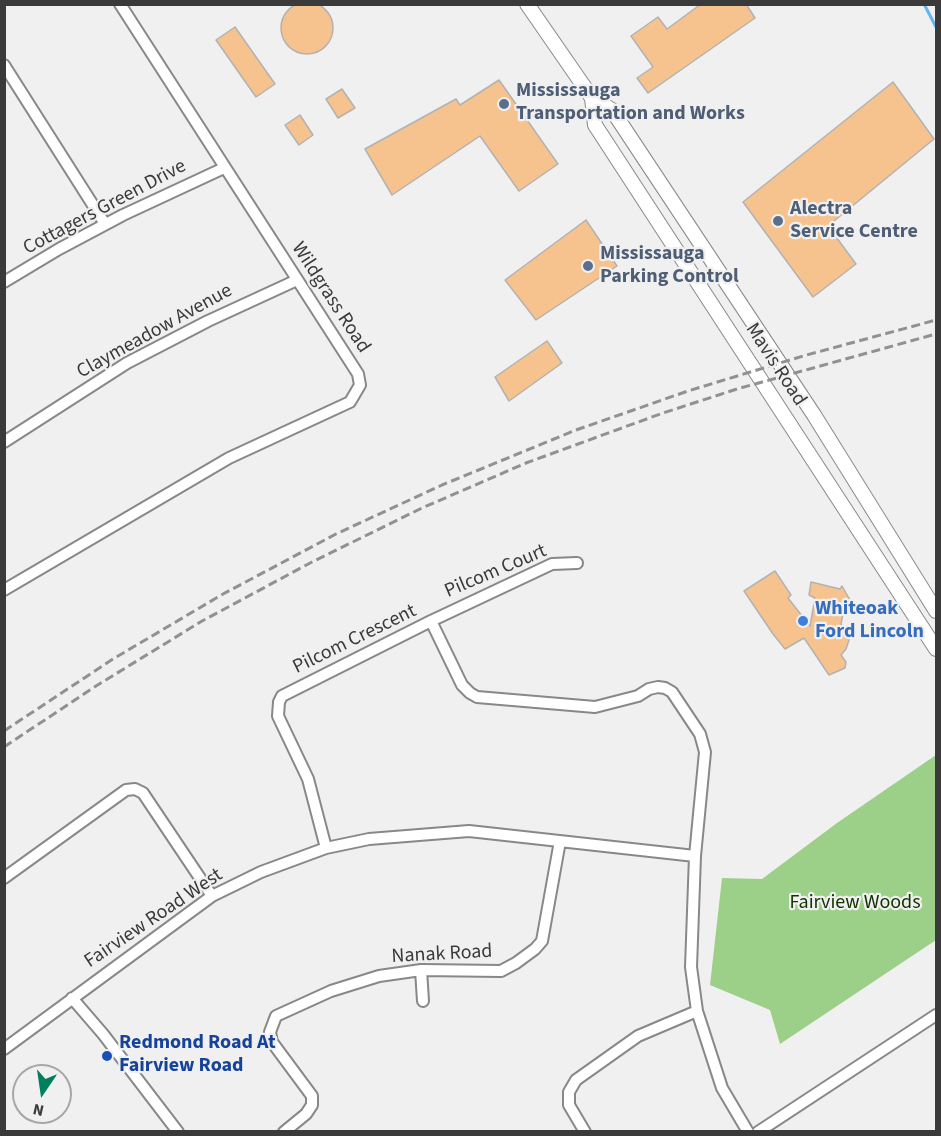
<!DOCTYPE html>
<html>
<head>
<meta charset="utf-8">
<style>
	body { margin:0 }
	#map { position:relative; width:941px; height:1136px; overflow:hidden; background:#f0f0f1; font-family:"Source Sans 3",sans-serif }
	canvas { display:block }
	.frame { position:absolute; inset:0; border:6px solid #3a3a3a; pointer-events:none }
	.north { position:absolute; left:12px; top:1064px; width:60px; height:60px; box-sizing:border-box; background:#f0f0f1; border:2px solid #a7a7a8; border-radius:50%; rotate:193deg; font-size:16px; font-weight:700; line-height:24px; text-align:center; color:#3a3a3a }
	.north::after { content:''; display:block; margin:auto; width:21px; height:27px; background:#007f5f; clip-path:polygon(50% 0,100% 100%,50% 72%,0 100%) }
</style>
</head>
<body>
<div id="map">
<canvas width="941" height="1136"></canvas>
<div class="frame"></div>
<div class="north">N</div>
</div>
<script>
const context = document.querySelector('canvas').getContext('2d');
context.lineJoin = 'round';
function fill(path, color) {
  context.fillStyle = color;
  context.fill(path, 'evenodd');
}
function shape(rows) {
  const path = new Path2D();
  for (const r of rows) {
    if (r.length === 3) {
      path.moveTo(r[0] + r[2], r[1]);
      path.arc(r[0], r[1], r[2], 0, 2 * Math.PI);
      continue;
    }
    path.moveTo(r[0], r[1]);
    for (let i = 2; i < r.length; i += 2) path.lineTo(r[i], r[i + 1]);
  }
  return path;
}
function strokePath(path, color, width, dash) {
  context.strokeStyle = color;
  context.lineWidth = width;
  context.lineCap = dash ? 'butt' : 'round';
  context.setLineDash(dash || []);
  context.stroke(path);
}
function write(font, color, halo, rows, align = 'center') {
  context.font = font + ' "Source Sans 3",sans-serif';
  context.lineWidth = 4.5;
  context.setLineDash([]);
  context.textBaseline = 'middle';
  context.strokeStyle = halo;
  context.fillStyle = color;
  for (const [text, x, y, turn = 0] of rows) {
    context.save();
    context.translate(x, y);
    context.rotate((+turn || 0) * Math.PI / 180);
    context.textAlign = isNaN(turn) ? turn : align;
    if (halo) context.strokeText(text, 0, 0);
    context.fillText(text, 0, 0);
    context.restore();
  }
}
fill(shape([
	[936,755,936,940,780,1044,770,1010,710,985,722,878,762,879,837,823]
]), '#9ccf87');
strokePath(shape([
	[924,4,936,27]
]), '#66b5ec', 3);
const building = shape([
	[307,28,26],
	[701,4,746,4,755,18,648,93,637,78,653,67,631,36,658,17,667,29,701,4],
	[235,27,275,84,256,97,216,40,235,27],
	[499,80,558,164,519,191,480,136,392,195,365,149,456,99,460,105,499,80],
	[893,82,934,139,828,226,856,264,813,297,743,202,893,82],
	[342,89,355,108,338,118,326,99,342,89],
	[300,115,313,135,299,145,285,125,300,115],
	[586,220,617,266,536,320,505,280,586,220],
	[547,341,562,363,509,401,495,377,547,341],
	[775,571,791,595,788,598,810,626,815,598,809,595,811,582,840,589,842,586,850,600,845,604,841,624,850,637,846,649,841,655,846,662,845,668,829,675,804,638,785,649,773,634,744,591,775,571]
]);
fill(building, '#f6c38f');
strokePath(building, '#b3b2b1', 1.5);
const minor = shape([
	[4,65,105,224],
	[4,282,59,249,123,215,224,168],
	[4,442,127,363,208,321,297,280],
	[4,590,229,458,350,402,360,385,358,374,120,4],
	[431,621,462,685,470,693,477,697,595,707,638,696,649,689,658,687,665,688,672,692,700,734,705,752,695,856,691,967,697,1011,722,1088,748,1132],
	[326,848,308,779,278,716,279,702,282,696,431,621,552,564,577,563],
	[4,878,126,790,135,789,143,793,149,802,212,896],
	[421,970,423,1001],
	[72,998,103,1034,178,1132],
	[4,1049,212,896,261,872,326,848,369,839,469,831,695,856],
	[284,1132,306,1114,312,1105,312,1096,272,1042,270,1032,276,1016,331,991,379,976,421,970,501,971,516,963,535,949,542,941,560,841],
	[585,1132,569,1105,569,1092,576,1080,638,1036,697,1011],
	[758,1132,936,1015]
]);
const major = shape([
	[527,4,592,98,612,110,814,415,936,611],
	[592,98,595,125,936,649]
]);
strokePath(minor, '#888889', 14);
strokePath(major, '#888889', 16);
strokePath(minor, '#fff', 10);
strokePath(major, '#fff', 14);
strokePath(shape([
	[4,731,113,659,223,594,336,534,442,485,576,430,688,391,803,356,936,320],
	[4,747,96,686,202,621,312,562,422,508,526,463,663,413,737,389,936,334]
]), '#919192', 3, [9, 4.5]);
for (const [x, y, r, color] of [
	[504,104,6,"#5c6f8a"],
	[778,221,6,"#5c6f8a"],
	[588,266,6,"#5c6f8a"],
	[803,621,6,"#3f7fe0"],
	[107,1056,6,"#1a4fb4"]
]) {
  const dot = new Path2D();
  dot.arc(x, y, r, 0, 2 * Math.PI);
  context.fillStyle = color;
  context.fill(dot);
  strokePath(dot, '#f0f0f1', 2);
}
write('bold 20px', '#4e5e75', '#f0f0f1', [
	["Mississauga",516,92],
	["Transportation and Works",516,115],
	["Alectra",790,210],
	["Service Centre",790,233],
	["Mississauga",600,255],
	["Parking Control",600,278]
], 'left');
write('20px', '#3a3a3a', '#f0f0f1', [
	["Cottagers Green Drive",105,208,-28],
	["Wildgrass Road",330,298,57],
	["Claymeadow Avenue",155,332,-29],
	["Mavis Road",775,365,57],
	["Pilcom Court",496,572,-23],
	["Pilcom Crescent",355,640,-26],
	["Fairview Road West",154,919,-34],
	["Nanak Road",442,955,-3]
]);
write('bold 20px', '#366cbe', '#f0f0f1', [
	["Whiteoak",815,610],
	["Ford Lincoln",815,633]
], 'left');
write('20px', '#123200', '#f0f0f1', [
	["Fairview Woods",855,904]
]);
write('bold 20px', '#164399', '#f0f0f1', [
	["Redmond Road At",119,1044],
	["Fairview Road",119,1067]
], 'left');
</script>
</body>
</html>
